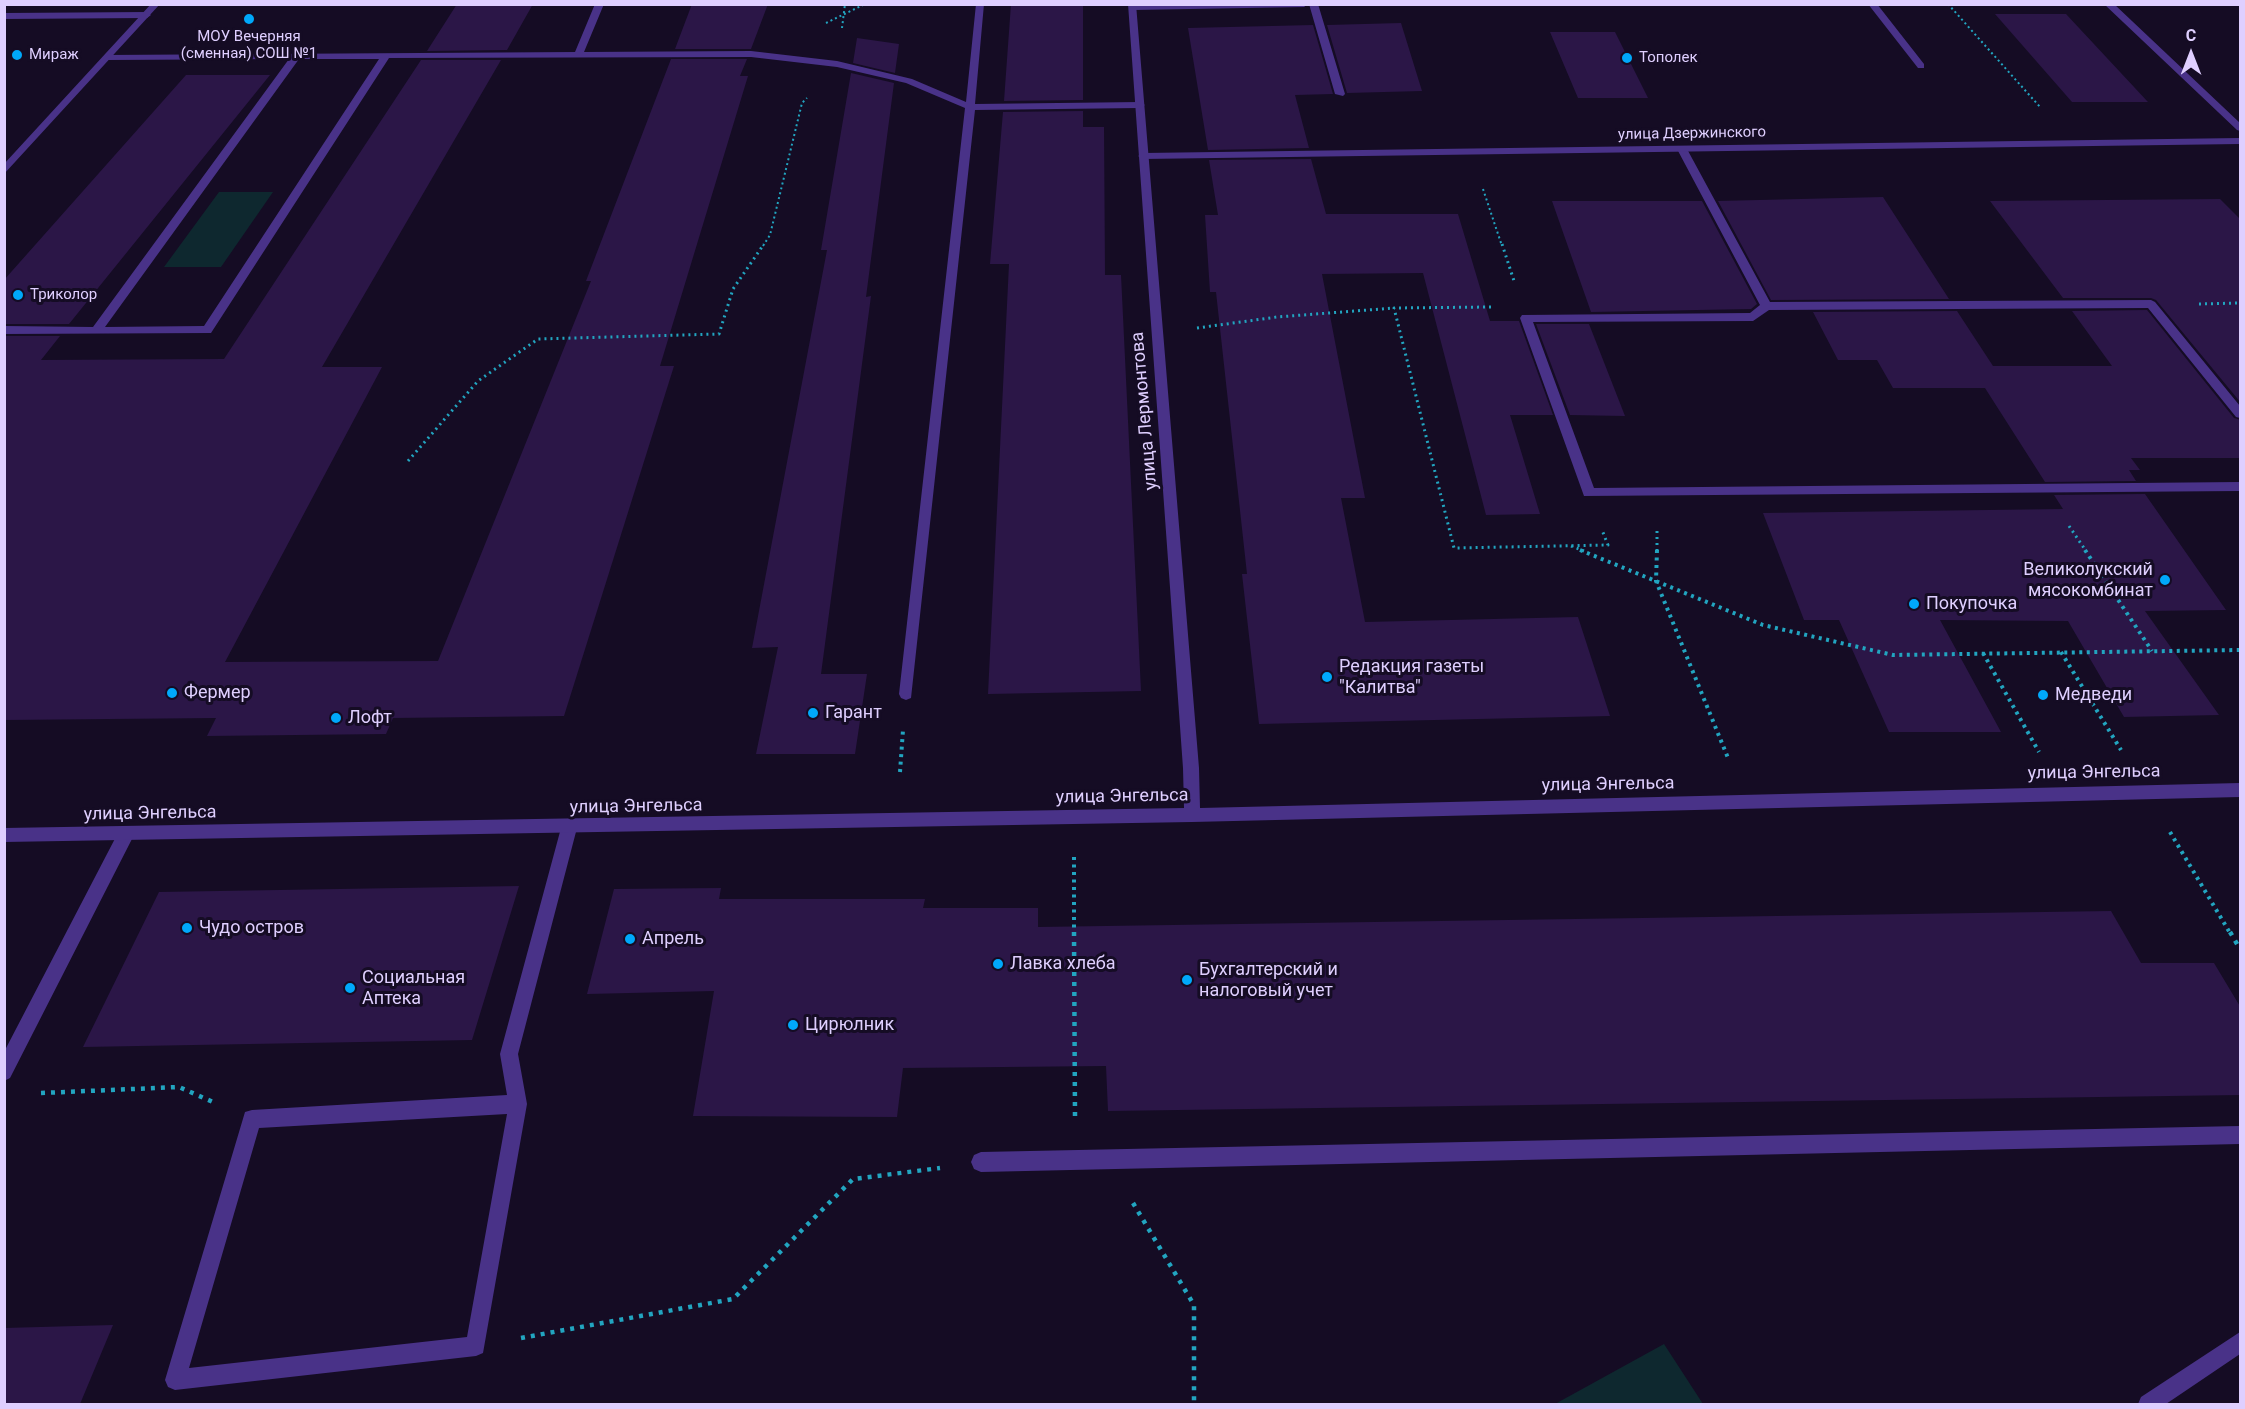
<!DOCTYPE html>
<html>
<head>
<meta charset="utf-8">
<style>
	body { margin:0 }
	#map { position:relative; width:2245px; height:1409px; overflow:hidden; background:#150c24; font-family:Roboto,sans-serif }
	canvas { display:block }
	.frame { position:absolute; inset:0; border:6px solid #dfcfff; pointer-events:none }
	.north { position:absolute; left:2161px; top:24px; width:60px; height:60px; -webkit-text-stroke:4px #150c24; paint-order:stroke; rotate:0deg; font-size:16px; font-weight:700; line-height:24px; text-align:center; color:#dfcfff }
	.north::after { content:''; display:block; margin:auto; width:21px; height:27px; background:#dfcfff; clip-path:polygon(50% 0,100% 100%,50% 72%,0 100%) }
</style>
</head>
<body>
<div id="map">
<canvas width="2245" height="1409"></canvas>
<div class="frame"></div>
<div class="north">С</div>
</div>
<script>
const context = document.querySelector('canvas').getContext('2d');
context.lineJoin = 'round';
function fill(path, color) {
  context.fillStyle = color;
  context.fill(path, 'evenodd');
}
function shape(rows) {
  const path = new Path2D();
  for (const r of rows) {
    path.moveTo(r[0], r[1]);
    for (let i = 2; i < r.length; i += 2) path.lineTo(r[i], r[i + 1]);
  }
  return path;
}
function strokePath(path, color, width, dash) {
  context.strokeStyle = color;
  context.lineWidth = width;
  context.lineCap = dash ? 'butt' : 'round';
  context.setLineDash(dash || []);
  context.stroke(path);
}
function write(font, color, halo, rows, align = 'center') {
  context.font = font + ' Roboto,sans-serif';
  context.lineWidth = 6;
  context.setLineDash([]);
  context.textBaseline = 'middle';
  context.strokeStyle = halo;
  context.fillStyle = color;
  for (const [text, x, y, turn = 0] of rows) {
    context.save();
    context.translate(x, y);
    context.rotate((+turn || 0) * Math.PI / 180);
    context.textAlign = isNaN(turn) ? turn : align;
    if (halo) context.strokeText(text, 0, 0);
    context.fillText(text, 0, 0);
    context.restore();
  }
}
fill(shape([
	[219,192,273,192,221,267,164,267],
	[1664,1344,1703,1404,1555,1404]
]), '#0e282f');
fill(shape([
	[457,4,533,4,507,50,427,51],
	[692,4,768,4,751,49,675,49],
	[1011,4,1083,4,1083,100,1004,101],
	[1995,14,2066,14,2148,102,2072,102],
	[1401,23,1422,91,1347,93,1327,25],
	[1313,25,1333,94,1295,95,1309,148,1208,150,1188,28],
	[1550,32,1615,32,1648,98,1578,98],
	[857,38,899,44,895,73,853,63],
	[671,59,747,59,740,76,748,76,660,366,674,366,564,716,393,718,386,734,207,736,216,718,4,720,4,336,60,336,41,360,224,359,421,60,501,60,322,367,382,367,225,662,438,661,591,281,586,281],
	[851,73,894,83,866,297,871,296,821,674,867,674,855,754,756,754,778,647,752,648,827,250,821,250],
	[186,75,270,75,69,324,4,324,4,280],
	[1083,111,1083,127,1104,127,1105,275,1121,275,1141,691,988,694,1009,264,990,264,1003,112],
	[1311,159,1326,214,1458,214,1490,321,1519,321,1553,415,1510,415,1540,514,1486,515,1423,273,1322,274,1365,498,1341,498,1365,622,1578,617,1610,716,1259,724,1242,574,1247,574,1216,292,1210,292,1205,215,1218,215,1209,160],
	[1883,197,1949,299,1771,300,1718,201],
	[2220,199,2241,220,2241,403,2156,300,2151,298,2063,298,1990,201],
	[1552,201,1702,201,1757,304,1751,309,1591,312],
	[2147,310,2234,418,2241,420,2241,458,2131,458,2140,470,2129,470,2136,481,2045,482,1985,388,1893,388,1877,360,1838,360,1813,312,1957,311,1993,366,2112,366,2072,311],
	[1536,324,1589,324,1625,416,1570,415],
	[2145,494,2226,610,2145,611,2219,715,2124,717,2068,621,1940,620,2001,732,1889,732,1839,620,1804,620,1763,513,2063,509,2054,495],
	[519,886,472,1040,83,1047,159,892],
	[721,888,719,899,925,899,923,908,1038,908,1038,927,2111,911,2141,963,2214,963,2241,1008,2241,1095,1108,1111,1106,1066,903,1068,897,1117,693,1116,714,991,587,994,614,889],
	[113,1325,80,1404,4,1404,4,1328]
]), '#2b1647');
strokePath(shape([
	[1948,4,2040,107],
	[826,23,865,4],
	[842,28,845,4],
	[1483,189,1502,246],
	[763,246,770,235,802,103,807,98]
]), '#22a5c0', 2, [2, 3]);
strokePath(shape([
	[1502,244,1515,284],
	[2199,304,2240,303],
	[1491,307,1394,308,1454,548,1608,545,1602,530],
	[1197,328,1277,317,1394,308],
	[408,461,478,381,538,339,719,334,733,289,764,244],
	[2069,526,2086,551],
	[1571,546,1584,551],
	[1657,551,1657,530]
]), '#22a5c0', 3, [2, 4]);
strokePath(shape([
	[1580,550,1763,625,1893,655,2240,650],
	[1657,550,1656,581,1728,758],
	[2085,550,2152,651],
	[2061,652,2121,750],
	[1983,653,2039,752],
	[900,772,903,730],
	[2170,832,2230,933],
	[1074,857,1074,933]
]), '#22a5c0', 4, [3, 4.5]);
strokePath(shape([
	[1074,932,1075,1116],
	[2230,932,2240,949],
	[41,1093,179,1087,213,1102],
	[1133,1203,1194,1305,1194,1404],
	[521,1338,733,1299,853,1179,940,1168]
]), '#22a5c0', 4.5, [4, 6]);
fill(shape([
	[595,4,604,4,584,52,751,51,837,61,912,79,966,102,976,4,984,4,975,104,1140,102,1145,105,1140,108,975,110,911,698,906,700,901,698,899,694,965,108,906,83,837,67,751,57,389,58,211,333,4,334,4,326,93,327,289,59,108,60,105,59,105,55,575,52,595,4],
	[299,59,379,59,204,326,105,327,299,59],
	[1308,4,1304,7,1133,10,1129,7,1132,4,1308,4],
	[1309,4,1318,4,1345,94,1343,96,1335,94,1309,4],
	[1868,4,1877,4,1924,64,1924,68,1918,68,1868,4],
	[4,13,147,12,151,15,147,18,4,19,4,13],
	[1682,146,1687,149,1770,302,2151,300,2155,302,2240,406,2240,418,2236,417,2148,308,1769,310,1753,321,1533,322,1594,488,2240,482,2240,491,1584,496,1520,318,1522,315,1750,313,1760,305,1677,149,1682,146],
	[569,821,575,823,577,828,518,1054,527,1104,483,1353,476,1356,175,1390,168,1387,165,1380,245,1112,252,1110,507,1095,500,1054,561,828,563,823,569,821],
	[507,1114,467,1337,189,1368,259,1128,507,1114],
	[126,827,132,829,134,834,132,839,10,1078,4,1081,4,1052,120,829,126,827],
	[2240,1126,2240,1144,981,1172,974,1169,971,1162,974,1155,981,1152,2240,1126],
	[2240,1332,2240,1354,2166,1404,2138,1404,2141,1397,2240,1332]
]), '#493288');
fill(shape([
	[151,4,160,4,4,174,4,164,151,4],
	[2104,4,2114,4,2240,123,2240,131,2237,130,2104,4],
	[2240,138,2240,144,1143,159,1138,156,1143,153,2240,138]
]), '#493288');
fill(shape([
	[1128,4,1136,4,1199,768,1200,808,2240,783,2240,797,1192,822,4,842,4,828,1184,808,1183,768,1128,4]
]), '#493288');
for (const [x, y, r, color] of [
	[249,19,6,"#00a8fa"],
	[17,55,6,"#00a8fa"],
	[1627,58,6,"#00a8fa"],
	[18,295,6,"#00a8fa"],
	[2165,580,6,"#00a8fa"],
	[1914,604,6,"#00a8fa"],
	[1327,677,6,"#00a8fa"],
	[172,693,6,"#00a8fa"],
	[2043,695,6,"#00a8fa"],
	[813,713,6,"#00a8fa"],
	[336,718,6,"#00a8fa"],
	[187,928,6,"#00a8fa"],
	[630,939,6,"#00a8fa"],
	[998,964,6,"#00a8fa"],
	[1187,980,6,"#00a8fa"],
	[350,988,6,"#00a8fa"],
	[793,1025,6,"#00a8fa"]
]) {
  const dot = new Path2D();
  dot.arc(x, y, r, 0, 2 * Math.PI);
  context.fillStyle = color;
  context.fill(dot);
  strokePath(dot, '#150c24', 2);
}
write('15px', '#dfcfff', '#150c24', [
	["МОУ Вечерняя",249,37,"center"],
	["(сменная) СОШ №1",249,54,"center"],
	["Мираж",29,55],
	["Тополек",1639,58],
	["Триколор",30,295]
], 'left');
write('15px', '#dfcfff', '#150c24', [
	["улица Дзержинского",1692,134,-1]
]);
write('18px', '#dfcfff', '#150c24', [
	["улица Лермонтова",1145,411,-95],
	["улица Энгельса",2094,773,-1],
	["улица Энгельса",1608,785,-1],
	["улица Энгельса",1122,797,-1],
	["улица Энгельса",636,807,-1],
	["улица Энгельса",150,814,-1]
]);
write('18px', '#dfcfff', '#150c24', [
	["Великолукский",2153,570,"right"],
	["мясокомбинат",2153,591,"right"],
	["Покупочка",1926,604],
	["Редакция газеты",1339,667],
	["\"Калитва\"",1339,688],
	["Фермер",184,693],
	["Медведи",2055,695],
	["Гарант",825,713],
	["Лофт",348,718],
	["Чудо остров",199,928],
	["Апрель",642,939],
	["Лавка хлеба",1010,964],
	["Бухгалтерский и",1199,970],
	["налоговый учет",1199,991],
	["Социальная",362,978],
	["Аптека",362,999],
	["Цирюлник",805,1025]
], 'left');
</script>
</body>
</html>
